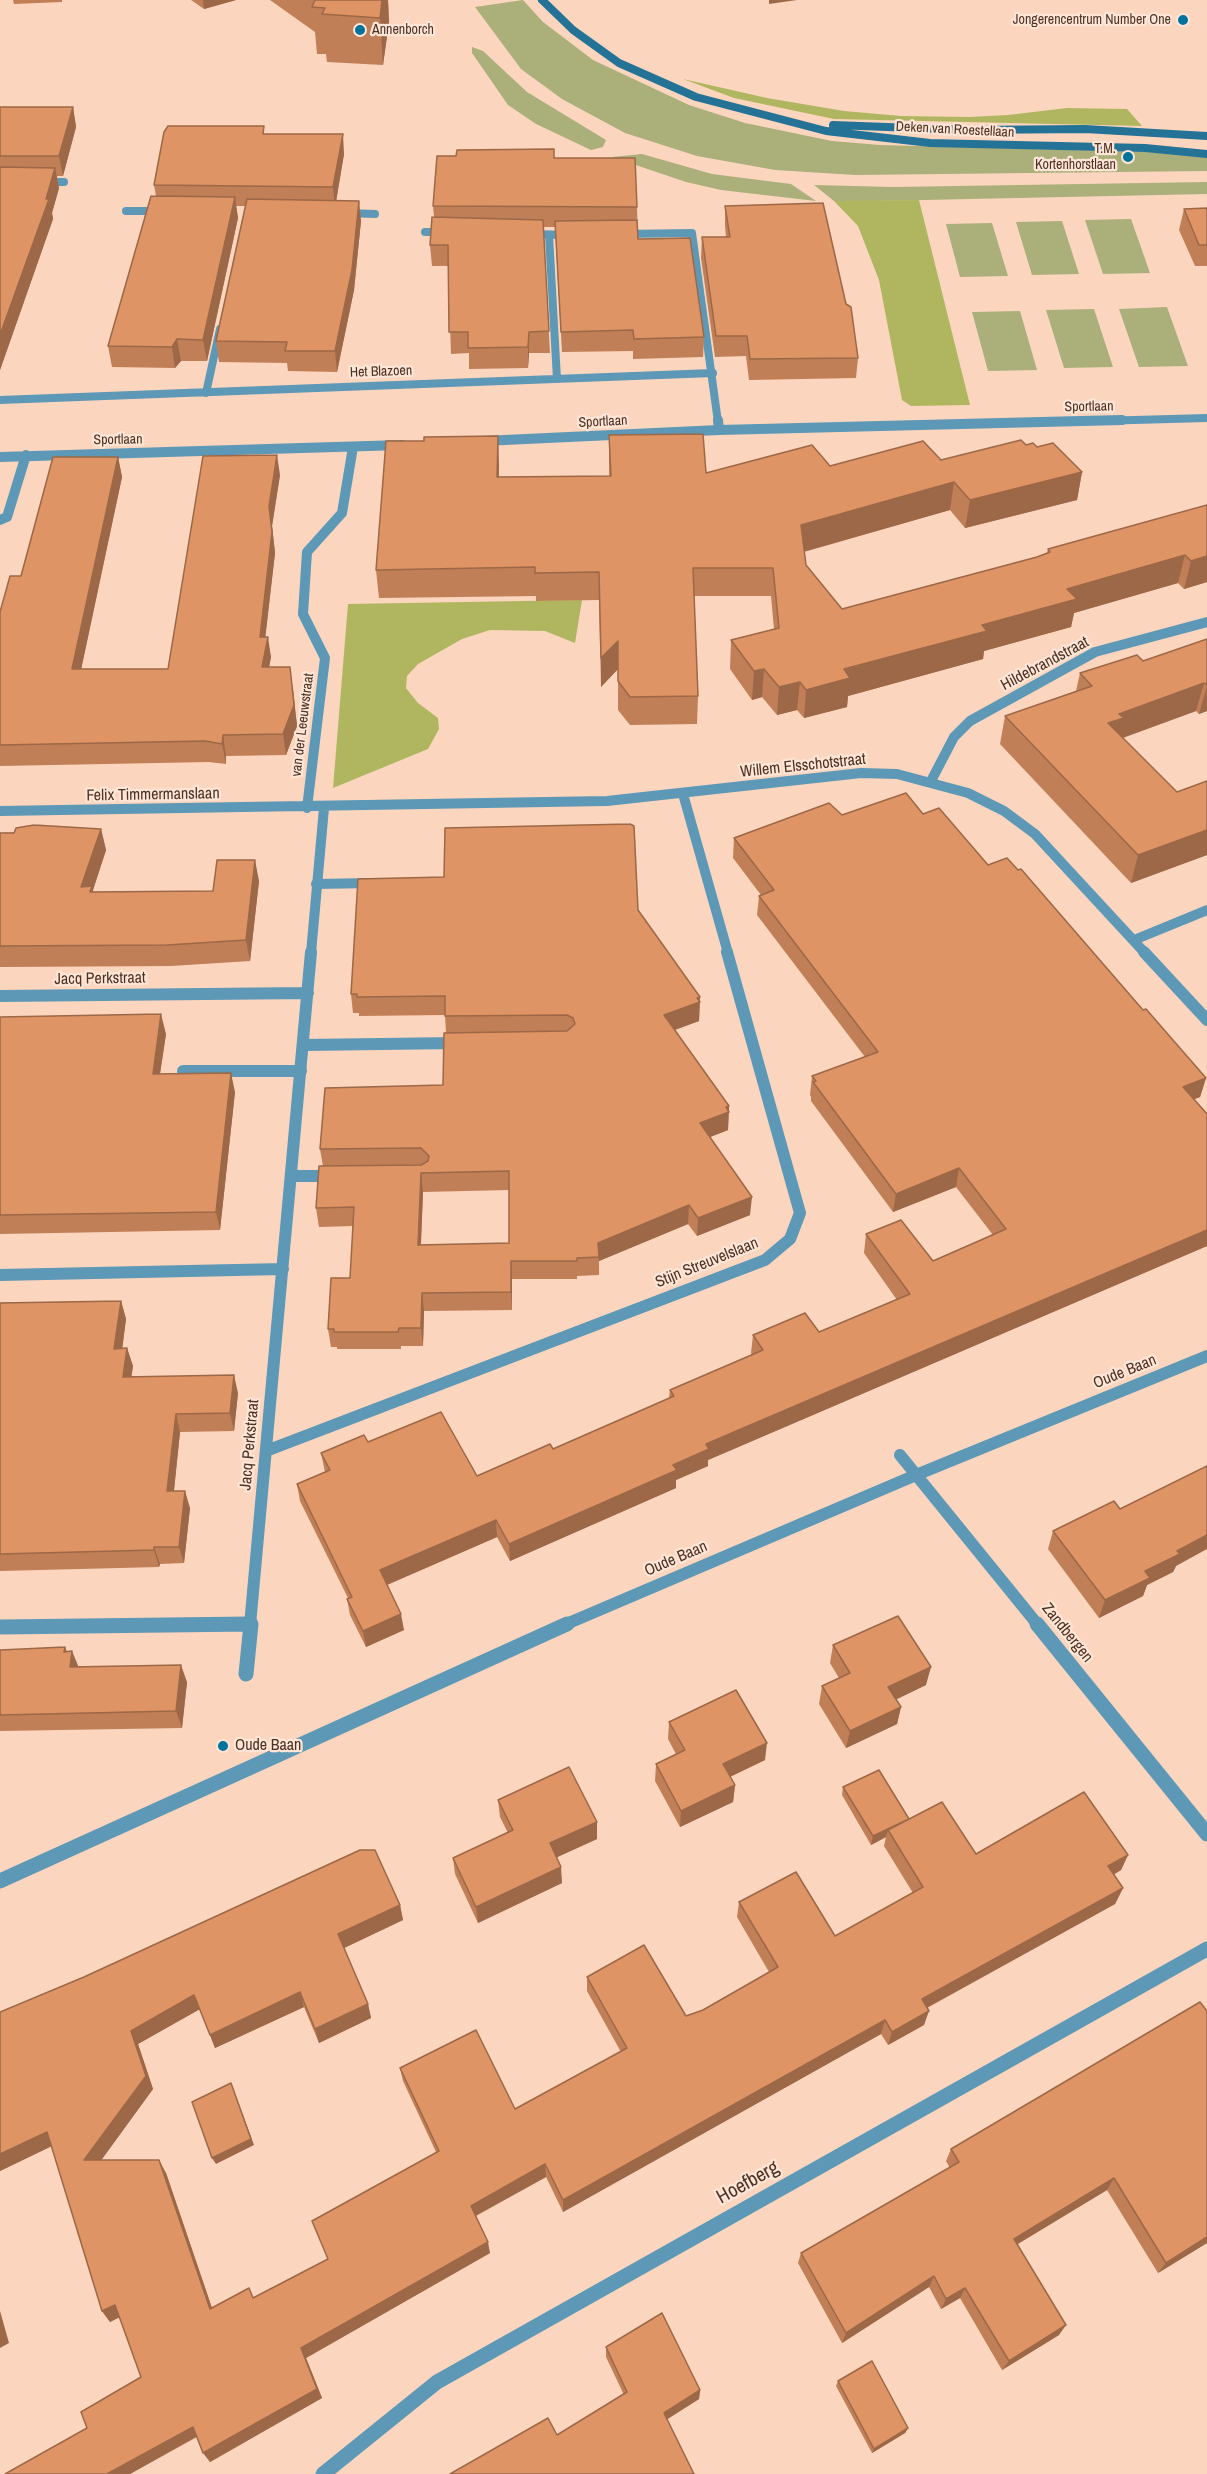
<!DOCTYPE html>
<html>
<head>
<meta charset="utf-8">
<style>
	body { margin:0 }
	canvas { display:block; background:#fbd5be }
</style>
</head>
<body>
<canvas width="1207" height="2474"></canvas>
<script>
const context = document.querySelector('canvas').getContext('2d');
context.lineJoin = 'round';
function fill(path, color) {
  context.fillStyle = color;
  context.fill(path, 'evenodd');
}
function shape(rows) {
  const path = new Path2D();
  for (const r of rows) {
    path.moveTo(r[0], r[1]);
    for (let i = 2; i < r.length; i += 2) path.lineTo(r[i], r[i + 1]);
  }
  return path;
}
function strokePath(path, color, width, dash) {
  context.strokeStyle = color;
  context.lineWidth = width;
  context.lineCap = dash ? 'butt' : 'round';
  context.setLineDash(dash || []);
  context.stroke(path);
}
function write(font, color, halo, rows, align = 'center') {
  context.font = font + ' "Archivo Narrow",sans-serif';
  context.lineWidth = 4.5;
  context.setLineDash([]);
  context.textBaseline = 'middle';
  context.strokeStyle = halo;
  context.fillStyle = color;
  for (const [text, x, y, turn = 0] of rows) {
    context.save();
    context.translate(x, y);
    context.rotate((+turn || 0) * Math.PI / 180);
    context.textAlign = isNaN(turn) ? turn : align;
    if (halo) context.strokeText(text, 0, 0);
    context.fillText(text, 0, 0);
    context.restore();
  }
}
fill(shape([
	[523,0,543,22,593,60,689,105,745,123,832,141,880,145,1147,152,1207,157,1207,171,855,175,775,170,697,156,625,133,562,99,521,69,475,7],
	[472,47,483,51,527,92,606,140,603,147,591,150,536,124,508,105,472,53],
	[642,154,712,174,791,184,816,201,721,190,686,182,612,157],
	[1207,182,1207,194,876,201,834,201,814,185,893,187],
	[1131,219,1150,273,1103,274,1085,220],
	[1062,221,1079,274,1032,275,1016,222],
	[992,223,1008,276,960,277,946,224],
	[1167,307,1188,366,1139,367,1119,309],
	[1094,309,1113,367,1064,368,1046,310],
	[1020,311,1037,370,988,371,972,312]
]), '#abb07a');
fill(shape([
	[683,79,767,98,844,111,901,116,969,117,1008,115,1067,108,1127,109,1142,126,834,119,734,98],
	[919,200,970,405,911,406,902,400,879,280,858,226,834,201],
	[582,600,575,643,545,631,490,630,462,639,418,664,407,676,406,688,418,703,438,718,439,729,428,749,333,788,348,604]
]), '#b0b660');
strokePath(shape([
	[316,884,372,883]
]), '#5d98b6', 10);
strokePath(shape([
	[303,1045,458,1043],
	[183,1071,301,1071],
	[291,1176,335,1176]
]), '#5d98b6', 12);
strokePath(shape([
	[42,182,64,182],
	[126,211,164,211],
	[346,213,375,214],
	[425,232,446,232],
	[529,234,572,235],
	[622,234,692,233,718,422],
	[549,235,557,379],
	[206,393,220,329],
	[0,400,713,373],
	[1061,422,1207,418]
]), '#5d98b6', 8);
strokePath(shape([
	[718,420,719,430],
	[483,441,719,430,1122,420],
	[0,457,402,445],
	[0,520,7,517,26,455],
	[931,781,954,737,970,721,1095,652,1207,622],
	[683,794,728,953],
	[307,808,325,658,303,614,307,552,342,513,353,447],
	[0,811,607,801,861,773,897,774,968,793,1004,811,1035,834,1145,953],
	[1134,940,1207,910],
	[311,953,324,808]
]), '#5d98b6', 10);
strokePath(shape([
	[1144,952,1207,1020],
	[0,996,308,993],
	[0,1275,283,1269],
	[266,1451,765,1260,790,1239,800,1213,727,952],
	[900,1455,1038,1625],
	[129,1625,250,1624],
	[250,1625,311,952]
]), '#5d98b6', 12);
strokePath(shape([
	[1037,1624,1207,1834],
	[0,1627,250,1624],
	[246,1674,251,1624],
	[323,2474,437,2382,1207,1949]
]), '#5d98b6', 15);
strokePath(shape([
	[564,1625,916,1475,1207,1356]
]), '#5d98b6', 12);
strokePath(shape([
	[0,1881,567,1624]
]), '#5d98b6', 15);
strokePath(shape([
	[542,0,573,30,619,63,696,97,826,131,930,143,1145,148,1207,154],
	[833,125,968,130,1085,129,1207,136]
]), '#247296', 8);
fill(shape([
	[13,0,62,0,62,2,14,4],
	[191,0,236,0,204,9],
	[270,0,388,0,389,22,383,65,327,62,326,54,317,54,315,32],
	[0,107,73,107,76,127,63,176,57,176,59,188,52,213,53,219,0,370],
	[265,134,344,154,336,201,361,221,354,290,337,372,288,371,287,363,219,362,216,341,246,206,236,206,238,218,207,361,181,361,175,368,112,367,108,346,156,196,154,185],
	[554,158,637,207,638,239,704,337,703,357,633,359,633,351,562,352,555,227,543,227,550,353,529,353,528,368,469,369,469,353,451,354,448,266,432,266,430,245,434,217,433,206],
	[725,206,858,358,856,378,749,380,746,356,715,357,701,258,702,237,726,237,725,226],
	[1207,208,1207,266,1195,266,1179,230,1184,209],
	[609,435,706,473,941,460,1026,445,1037,447,1082,472,1077,500,965,528,950,510,804,552,806,565,842,609,1037,557,1047,553,1048,549,1207,505,1207,582,1184,589,1178,583,1074,613,1071,627,984,651,983,659,848,696,847,707,804,718,797,710,777,715,762,697,752,700,730,669,731,640,774,629,771,596,694,596,698,696,697,724,630,725,618,710,618,669,601,687,599,600,536,601,536,596,379,598,376,570,499,464,499,477,609,476],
	[118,457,122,477,81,669,168,669,280,475,272,526,275,553,265,637,271,657,269,667,293,688,297,726,286,755,226,756,226,764,209,762,0,766,0,612,21,576],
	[1207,639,1207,711,1199,714,1196,711,1123,738,1177,792,1207,781,1207,855,1131,883,1000,744,1005,716,1076,691,1080,673,1143,661],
	[923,814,988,865,1143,1010,1206,1078,1200,1097,1194,1099,1207,1114,1207,1246,708,1460,708,1466,676,1480,676,1488,510,1561,497,1537,387,1585,404,1630,366,1647,350,1615,347,1599,348,1598,300,1501,297,1484,325,1472,321,1453,368,1442,477,1476,553,1449,669,1398,670,1390,752,1355,751,1353,753,1335,819,1332,897,1300,864,1253,866,1234,933,1261,993,1235,956,1187,893,1212,811,1101,811,1097,810,1095,812,1076,865,1057,757,915,759,896,761,895,733,858,734,838,842,815],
	[101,829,106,850,93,890,93,892,213,891,259,881,250,961,171,966,0,967,0,833],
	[638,910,700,997,699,1021,675,1030,729,1106,728,1130,710,1137,750,1215,697,1236,688,1224,599,1261,599,1275,577,1276,577,1279,512,1279,512,1310,424,1311,423,1346,401,1346,401,1349,337,1349,337,1347,331,1347,328,1329,350,1278,353,1226,319,1227,316,1208,323,1166,320,1149,443,1085,446,1033,445,1015,359,1016,359,1013,353,1013,351,994],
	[509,1190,509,1243,421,1245,423,1192],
	[0,1017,166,1034,160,1074,235,1092,220,1230,0,1234],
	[121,1301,126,1319,122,1348,127,1348,133,1366,131,1377,238,1393,234,1431,180,1432,174,1491,190,1508,184,1563,160,1564,159,1567,0,1571,0,1303],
	[1120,1509,1176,1566,1173,1572,1147,1585,1143,1596,1099,1618,1048,1549,1053,1531],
	[833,1645,926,1685,896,1699,901,1707,897,1724,846,1748,819,1704,822,1686,839,1678,830,1663],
	[65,1647,67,1652,78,1667,187,1682,182,1728,0,1731,0,1650],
	[669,1722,765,1760,730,1777,735,1785,733,1802,680,1827,655,1781,656,1764,676,1754,668,1739],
	[843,1787,976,1854,1128,1855,1121,1870,1113,1875,1123,1888,1115,1904,927,2008,924,2025,888,2045,881,2034,563,2212,546,2177,476,2216,490,2253,306,2358,322,2398,210,2462,197,2437,130,2474,87,2428,141,2377,119,2317,110,2322,102,2311,52,2146,0,2171,0,2012,400,1905,403,1920,344,1948,368,2004,371,2018,319,2043,304,2007,215,2048,200,2009,138,2044,153,2089,101,2160,166,2173,212,2308,254,2298,328,2259,436,2152,403,2081,400,2068,515,2109,621,2052,587,1991,587,1977,686,2016,703,2010,769,1972,737,1917,739,1902,835,1936,913,1893,884,1846,886,1837,871,1845,842,1795],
	[498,1800,597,1822,597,1839,557,1857,562,1883,478,1923,455,1874,453,1858,508,1833,500,1817],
	[1200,2002,1207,2243,1158,2273,1107,2190,1017,2244,1059,2335,1002,2370,960,2298,941,2309,929,2287,842,2343,798,2263,801,2253,950,2168,946,2161,951,2149],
	[606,2347,700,2390,699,2399,667,2419,557,2435,624,2395,606,2357],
	[838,2381,908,2428,905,2433,872,2453,836,2386]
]), '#c07f57');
fill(shape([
	[203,0,236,0,204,9],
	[382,0,388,0,389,22,383,65,380,18],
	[769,0,797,0,769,4],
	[73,107,76,127,63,176,59,156],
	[343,134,344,154,335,208,333,187],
	[55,168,59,188,52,213,53,219,0,370,0,335],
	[235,197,238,218,207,361,203,340],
	[359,201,361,221,354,290,337,372,335,351],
	[529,332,529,353,528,368,528,347],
	[177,339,181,361,175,368,172,347],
	[498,436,499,464,498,505,497,477],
	[277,455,280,475,272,526,275,553,263,658,260,637,269,506],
	[118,457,122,477,77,689,72,669],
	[1082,472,1077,500,965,528,970,500],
	[954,482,950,510,799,553,801,525],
	[1185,555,1178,583,1074,613,1071,627,984,651,983,659,848,696,847,707,804,718,806,690,844,669,982,625,1067,589],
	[1207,556,1207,582,1184,589,1191,561],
	[268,637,271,657,265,688,262,667],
	[618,641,618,669,601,687,601,658],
	[290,667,297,726,286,755,283,734],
	[764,669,762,697,752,700,754,671],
	[800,682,797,710,777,715,779,687],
	[1204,683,1196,711,1119,739,1108,723,1119,714],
	[1207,685,1207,711,1199,714,1207,686],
	[223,735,226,756,226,764,222,744],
	[101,829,106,850,93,890,97,908,81,887],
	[1207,830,1207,855,1131,883,1138,855],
	[255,860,259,881,250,961,246,940],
	[700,997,699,1021,663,1034,664,1015],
	[161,1014,166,1034,157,1093,153,1074],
	[231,1073,235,1092,220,1230,216,1212],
	[1206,1078,1200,1097,1177,1106,1183,1087],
	[729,1106,728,1130,700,1141,700,1123],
	[959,1168,956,1187,893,1212,896,1194],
	[421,1173,423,1192,420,1263,418,1245],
	[752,1197,750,1215,697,1236,698,1218],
	[689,1205,688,1224,599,1261,598,1243],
	[1207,1230,1207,1246,708,1460,708,1466,676,1480,676,1488,510,1561,509,1544,673,1465,706,1444],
	[511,1261,512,1279,512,1310,511,1292],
	[422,1293,424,1311,423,1346,421,1328],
	[121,1301,126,1319,120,1367,114,1349],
	[127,1348,133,1366,129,1394,123,1377],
	[234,1375,238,1393,234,1431,230,1413],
	[176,1414,180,1432,172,1509,167,1491],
	[185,1491,190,1508,184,1563,179,1547],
	[496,1520,497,1537,382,1587,380,1570],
	[1207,1535,1207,1549,1176,1566,1173,1572,1147,1585,1143,1596,1099,1618,1105,1600,1145,1571,1177,1551],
	[154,1547,160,1564,159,1567,154,1550],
	[401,1614,404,1630,366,1647,363,1631],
	[65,1647,70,1661,72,1651,79,1668,76,1684,64,1652],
	[181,1665,187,1682,182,1728,176,1711],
	[931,1667,926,1685,885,1705,888,1687],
	[901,1707,897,1724,846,1748,850,1731],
	[767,1743,765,1760,721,1781,723,1764],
	[735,1785,733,1802,680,1827,681,1811],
	[909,1819,888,1830,886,1837,871,1845,873,1836],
	[597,1822,597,1839,551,1860,550,1843],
	[1128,1855,1121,1870,1101,1882,1108,1866],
	[561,1867,562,1883,478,1923,476,1907],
	[1123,1888,1115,1904,917,2013,922,1999],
	[400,1905,403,1920,342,1949,338,1934],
	[300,1992,304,2007,215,2048,210,2035],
	[194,1995,200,2009,138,2044,153,2089,92,2173,84,2160,131,2031],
	[368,2004,371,2018,319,2043,315,2029],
	[929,2011,924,2025,888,2045,892,2032],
	[885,2020,881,2034,563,2212,563,2200],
	[231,2083,254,2145,216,2164,212,2158],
	[47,2132,56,2144,0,2171,0,2154],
	[159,2160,166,2173,216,2320,210,2309],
	[545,2164,546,2177,473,2217,471,2206],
	[1114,2178,1107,2190,1008,2250,1014,2239],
	[1207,2237,1207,2243,1158,2273,1166,2263],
	[488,2242,490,2253,306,2358,322,2398,210,2462,203,2453,301,2348],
	[934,2276,929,2287,842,2343,846,2333],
	[965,2288,960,2298,941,2309,946,2299],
	[115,2305,122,2316,110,2322,102,2311],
	[0,2311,9,2343,0,2348],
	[1066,2325,1059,2335,1002,2370,1009,2361],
	[700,2390,699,2399,663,2422,664,2413],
	[193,2427,199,2435,130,2474,107,2474],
	[908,2428,905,2433,872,2453,874,2449]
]), '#9c6847');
const building = shape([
	[315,0,382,0,380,18,322,14,325,8,312,7,315,0],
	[0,107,73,107,59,156,0,156,0,107],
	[168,126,264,126,263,134,343,134,333,187,154,185,164,132,168,126],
	[554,149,554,158,635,158,637,207,433,206,437,156,456,156,457,150,554,149],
	[0,167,55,168,46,199,49,199,0,335,0,167],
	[151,196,235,197,203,340,177,339,172,347,108,346,151,196],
	[247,199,359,201,352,270,335,351,285,351,287,342,216,341,247,199],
	[823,203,846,304,851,307,858,358,750,359,747,336,716,336,702,237,730,237,725,206,823,203],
	[1207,208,1207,245,1199,245,1184,209,1207,208],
	[432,217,543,220,549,331,529,332,528,347,468,348,468,332,449,332,448,245,430,245,432,217],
	[637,220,638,239,690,238,704,337,634,339,633,330,561,332,555,221,637,220],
	[703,434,706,473,812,445,830,466,923,441,941,460,1021,440,1026,445,1033,443,1037,447,1053,443,1082,472,970,500,954,482,801,525,806,565,842,609,1037,557,1050,552,1048,549,1207,505,1207,556,1191,561,1185,555,1067,589,1077,599,982,625,987,631,844,669,850,678,806,690,800,682,779,687,764,669,754,671,731,640,779,628,773,568,693,568,698,696,630,697,618,681,618,641,601,658,599,572,535,573,535,567,376,570,386,441,424,441,424,437,498,436,497,477,611,476,609,435,703,434],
	[277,455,269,506,272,532,260,637,268,637,262,667,290,667,294,705,283,734,223,735,222,744,205,741,0,745,0,612,10,576,21,576,53,457,118,457,72,669,168,669,203,456,277,455],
	[1207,639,1207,685,1204,683,1119,714,1124,718,1108,723,1177,792,1207,781,1207,830,1138,855,1005,716,1092,686,1080,673,1137,655,1143,661,1207,639],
	[906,793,923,814,939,808,988,865,1007,858,1018,870,1021,869,1143,1010,1146,1009,1206,1078,1183,1087,1207,1114,1207,1230,706,1444,709,1449,673,1465,677,1470,509,1544,496,1520,380,1570,401,1614,363,1631,347,1599,352,1597,297,1484,330,1470,321,1453,364,1435,368,1442,441,1412,477,1476,550,1444,553,1449,674,1396,670,1390,763,1350,753,1335,805,1313,819,1332,910,1294,866,1234,901,1220,933,1261,1006,1229,959,1168,896,1194,813,1082,816,1081,812,1076,878,1052,759,896,774,890,734,838,829,803,842,815,906,793],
	[630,824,634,826,638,910,700,997,697,998,700,1002,664,1015,729,1106,726,1107,729,1112,700,1123,752,1197,698,1218,689,1205,598,1243,599,1257,577,1258,577,1261,511,1261,511,1292,422,1293,421,1328,399,1328,398,1332,334,1332,334,1329,328,1329,331,1278,350,1278,354,1207,316,1208,319,1166,421,1165,428,1161,429,1156,421,1148,320,1149,325,1088,443,1085,444,1033,567,1031,575,1024,573,1018,567,1015,445,1016,445,996,357,997,357,994,351,994,358,879,444,877,445,828,630,824],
	[509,1171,509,1243,418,1245,421,1173,509,1171],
	[34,825,101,829,81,887,92,886,90,892,213,891,217,860,255,860,246,940,167,945,0,946,0,833,14,833,16,828,34,825],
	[161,1014,153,1074,231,1073,216,1212,0,1215,0,1017,161,1014],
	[121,1301,114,1349,127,1348,123,1377,234,1375,230,1413,176,1414,167,1491,185,1491,179,1547,154,1547,154,1550,0,1554,0,1303,121,1301],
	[1207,1466,1207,1535,1177,1551,1180,1554,1145,1571,1150,1578,1105,1600,1053,1531,1114,1501,1120,1509,1207,1466],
	[898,1616,931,1667,888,1687,901,1707,850,1731,822,1686,850,1673,833,1645,898,1616],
	[65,1647,64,1652,72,1651,70,1667,181,1665,176,1711,0,1715,0,1650,65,1647],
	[736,1690,767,1743,723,1764,735,1785,681,1811,656,1764,685,1750,669,1722,736,1690],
	[569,1767,597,1822,550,1843,561,1867,476,1907,453,1858,513,1830,498,1800,569,1767],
	[879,1770,909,1819,873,1836,843,1787,879,1770],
	[1084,1792,1128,1855,1108,1866,1123,1888,922,1999,929,2011,892,2032,885,2020,563,2200,545,2164,471,2206,488,2242,301,2348,317,2389,203,2453,193,2427,107,2474,5,2474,87,2428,81,2412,141,2377,115,2305,102,2311,47,2132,0,2154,0,2012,84,1977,360,1850,375,1850,400,1905,338,1934,368,2004,315,2029,300,1992,210,2035,194,1995,131,2031,146,2076,84,2160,159,2160,210,2309,249,2288,253,2298,328,2259,312,2221,439,2151,400,2068,476,2030,515,2109,627,2048,587,1977,644,1945,686,2016,703,2010,778,1967,739,1902,796,1872,835,1936,923,1887,888,1830,942,1802,976,1854,1084,1792],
	[1200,2002,1207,2011,1207,2237,1166,2263,1114,2178,1014,2239,1066,2325,1009,2361,965,2288,946,2299,934,2276,846,2333,801,2253,959,2162,951,2149,1200,2002],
	[231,2083,251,2139,212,2158,192,2102,231,2083],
	[662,2313,700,2390,664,2413,694,2474,450,2474,548,2418,557,2435,627,2392,606,2347,662,2313],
	[872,2361,908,2428,874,2449,838,2381,872,2361]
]);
fill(building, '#df9465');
strokePath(building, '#9c6847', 1.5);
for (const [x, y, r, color] of [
	[1183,20,6,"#00749d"],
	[360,30,6,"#00749d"],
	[1128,157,6,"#00749d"],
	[223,1746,6,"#00749d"]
]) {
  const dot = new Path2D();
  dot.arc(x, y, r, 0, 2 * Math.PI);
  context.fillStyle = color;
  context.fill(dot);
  strokePath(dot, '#ffe5d6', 2);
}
write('14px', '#4b3223', '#ffe5d6', [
	["Jongerencentrum Number One",1171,20],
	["Annenborch",372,30,"left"],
	["T.M.",1116,149],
	["Kortenhorstlaan",1116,165]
], 'right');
write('14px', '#4b3223', '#ffe5d6', [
	["Deken van Roestellaan",955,130,3],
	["Het Blazoen",381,372,-2],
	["Sportlaan",1089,407,-1],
	["Sportlaan",603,422,-3],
	["Sportlaan",118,440,-1],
	["van der Leeuwstraat",303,725,-83]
]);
write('16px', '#4b3223', '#ffe5d6', [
	["Hildebrandstraat",1045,664,-28],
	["Willem Elsschotstraat",803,766,-6],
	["Felix Timmermanslaan",153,795,-1],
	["Jacq Perkstraat",100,979,-1],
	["Stijn Streuvelslaan",707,1263,-22],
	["Oude Baan",1125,1372,-22],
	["Jacq Perkstraat",250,1445,-85],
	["Oude Baan",676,1559,-23],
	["Zandbergen",1067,1633,51]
]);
write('16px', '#4b3223', '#ffe5d6', [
	["Oude Baan",235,1746]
], 'left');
write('20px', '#4b3223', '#ffe5d6', [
	["Hoefberg",748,2183,-29]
]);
</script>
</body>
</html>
